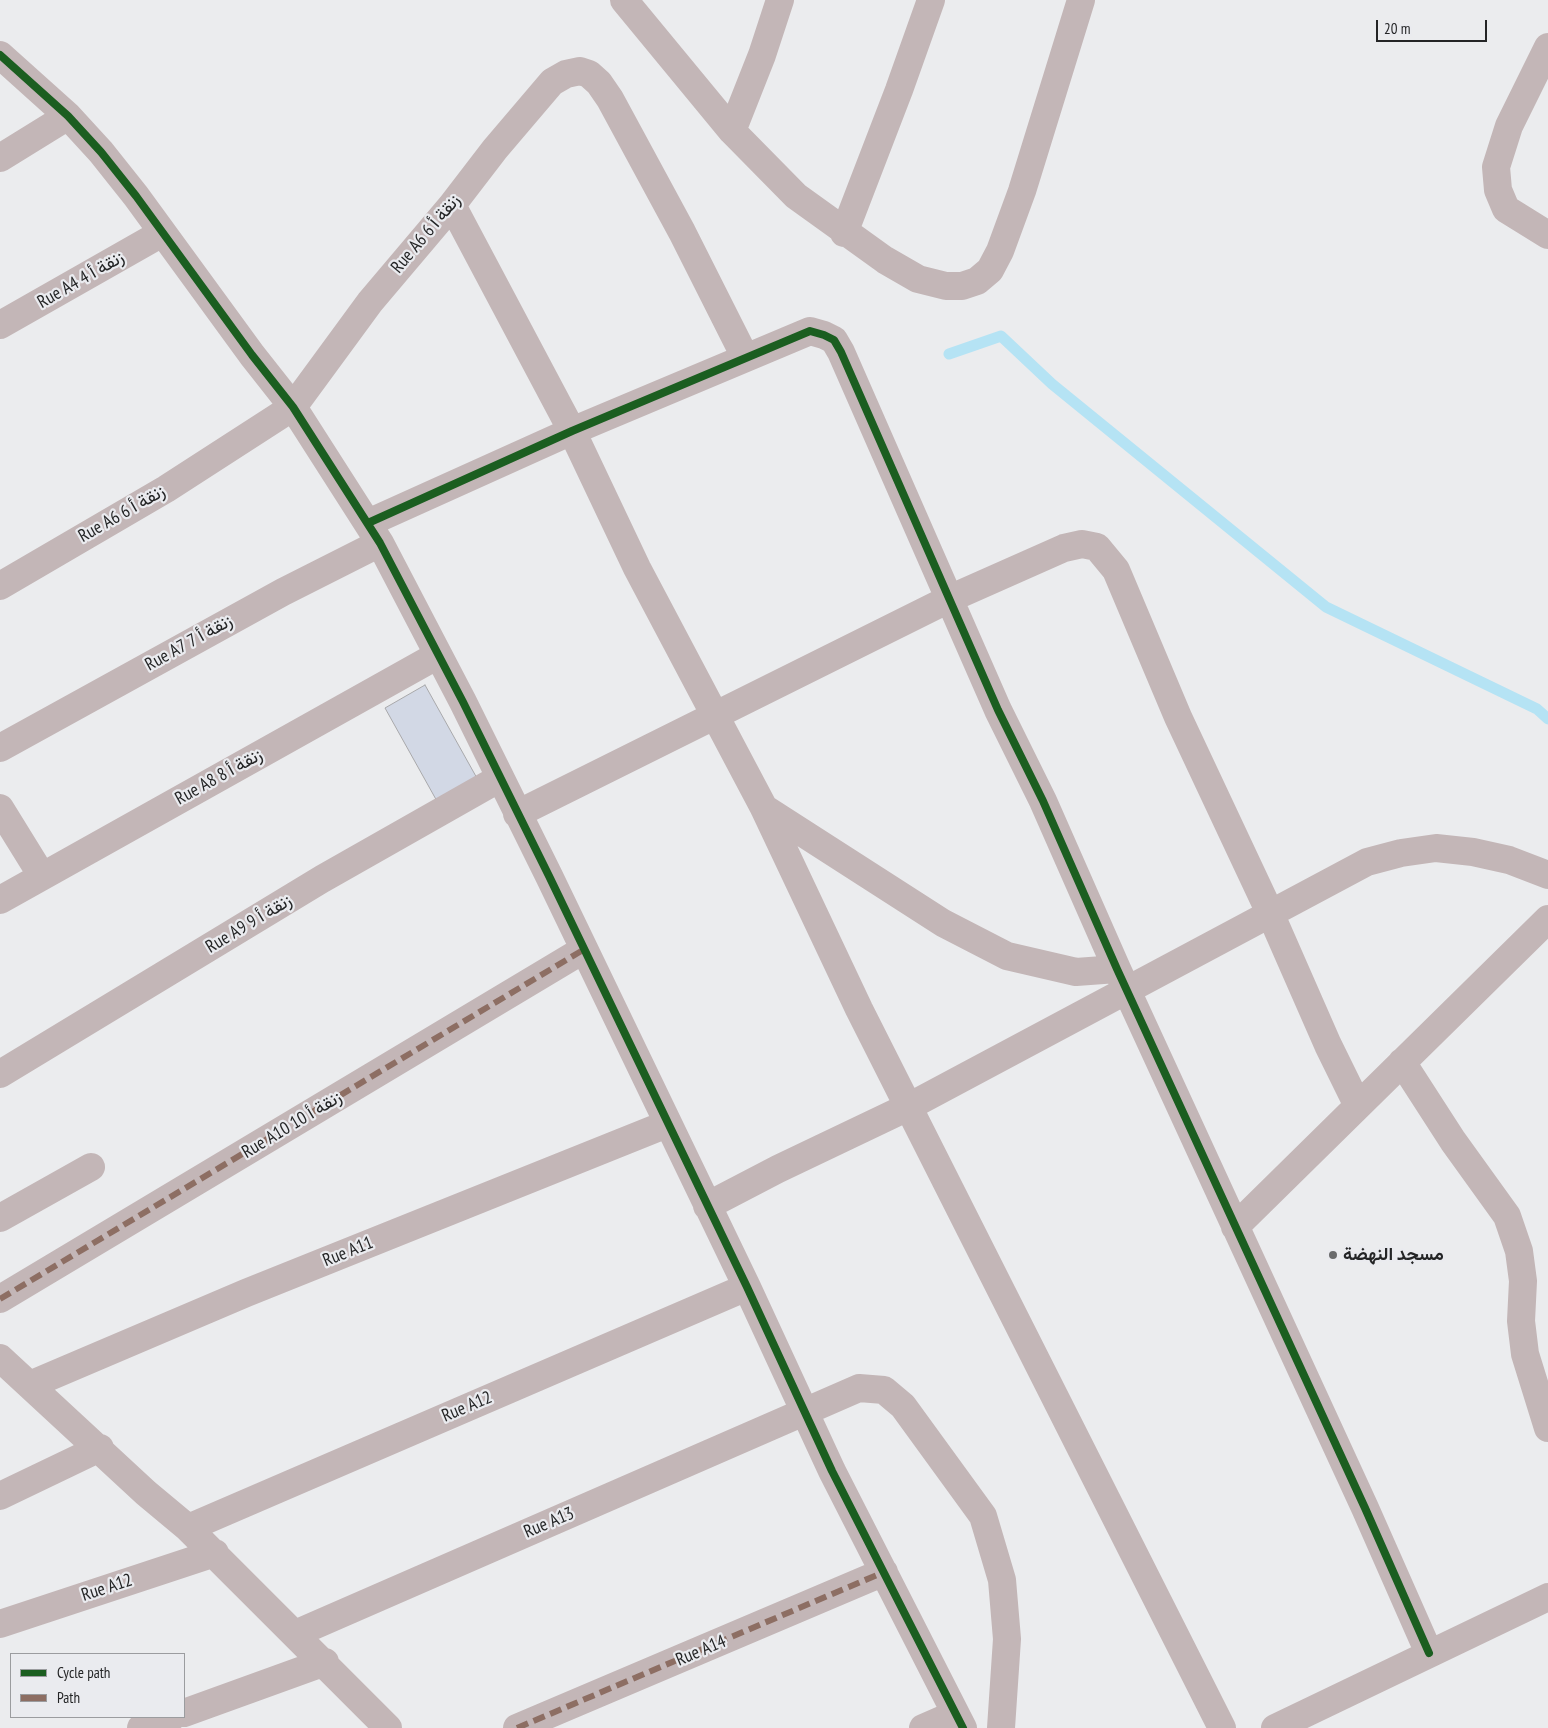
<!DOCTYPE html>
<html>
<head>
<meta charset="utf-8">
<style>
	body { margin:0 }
	#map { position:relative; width:1548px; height:1728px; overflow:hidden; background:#ebecee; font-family:"PT Sans Narrow",sans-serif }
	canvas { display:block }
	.legend { position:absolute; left:10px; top:1653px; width:175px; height:65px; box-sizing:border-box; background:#eaebef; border:1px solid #9b9c9f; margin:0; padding:6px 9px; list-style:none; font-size:15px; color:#242526 }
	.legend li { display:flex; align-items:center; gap:10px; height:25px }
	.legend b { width:25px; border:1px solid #9b9c9f }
	.scale { position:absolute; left:1376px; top:20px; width:111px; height:22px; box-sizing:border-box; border:2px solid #242526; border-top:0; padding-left:6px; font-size:15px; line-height:18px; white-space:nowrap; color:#242526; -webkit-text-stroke:4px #eaebef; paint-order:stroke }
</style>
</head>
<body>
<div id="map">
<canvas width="1548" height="1728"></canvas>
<ul class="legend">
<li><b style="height:6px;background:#1b5e20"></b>Cycle path</li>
<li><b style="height:6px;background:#8d6e63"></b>Path</li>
</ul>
<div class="scale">20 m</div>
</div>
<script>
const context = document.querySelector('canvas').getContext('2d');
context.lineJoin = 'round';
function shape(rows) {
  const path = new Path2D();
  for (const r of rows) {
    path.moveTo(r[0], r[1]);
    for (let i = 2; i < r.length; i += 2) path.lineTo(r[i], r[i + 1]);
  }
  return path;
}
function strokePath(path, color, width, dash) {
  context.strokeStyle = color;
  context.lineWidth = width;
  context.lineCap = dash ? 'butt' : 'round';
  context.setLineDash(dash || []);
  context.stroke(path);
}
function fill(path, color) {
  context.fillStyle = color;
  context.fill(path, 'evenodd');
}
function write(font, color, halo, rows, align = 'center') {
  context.font = font + ' "PT Sans Narrow",Vazirmatn,sans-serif';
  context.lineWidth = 4.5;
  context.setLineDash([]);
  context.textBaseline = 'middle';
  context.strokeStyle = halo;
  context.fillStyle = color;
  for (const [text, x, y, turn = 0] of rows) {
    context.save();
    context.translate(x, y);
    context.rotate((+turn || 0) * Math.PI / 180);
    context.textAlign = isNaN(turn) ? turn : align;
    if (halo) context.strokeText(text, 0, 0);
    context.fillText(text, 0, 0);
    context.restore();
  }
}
strokePath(shape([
	[949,354,1001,336,1052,384,1326,607,1537,709,1548,719]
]), '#b5e3f4', 11);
const building = shape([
	[425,685,478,780,438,803,385,708,425,685]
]);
fill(building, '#d2d8e5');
strokePath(building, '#a8a8aa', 1);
strokePath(shape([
	[624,0,732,131,796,196,885,260,918,279,946,286,962,286,977,281,990,270,1000,251,1022,191,1081,0],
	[1548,47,1509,126,1496,167,1498,190,1506,209,1548,235],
	[0,55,68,116,101,152,136,196,252,355,293,407,380,543,463,702,549,876,747,1287,832,1471,963,1728],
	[732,131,762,55,780,0],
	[0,158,68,116],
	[452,205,572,431,637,568,764,808,859,1009,1222,1728],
	[844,233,899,90,931,0],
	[0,325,162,233],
	[368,523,572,431,810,331,824,335,834,340,841,352,998,710,1043,801,1117,969,1365,1508,1429,1653],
	[0,586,166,489,293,407,370,302,452,205,495,149,552,82,566,74,580,71,589,74,599,83,610,99,682,232,745,357],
	[0,748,283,592,380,543],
	[0,808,42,876],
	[764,808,943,923,1007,956,1076,972,1117,969],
	[517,814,949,599,1064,548,1082,544,1097,547,1116,570,1178,717,1271,915,1328,1045,1358,1106],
	[0,900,438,655],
	[1402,1062,1453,1141,1507,1216,1519,1251,1523,1281,1521,1321,1525,1354,1548,1428],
	[0,1074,322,879,500,778],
	[707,1206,778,1169,910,1106,1367,862,1401,853,1436,848,1473,852,1509,860,1548,875],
	[0,1218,91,1167],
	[1235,1227,1548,919],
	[0,1299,583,950],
	[0,1358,146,1493,188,1528,388,1728],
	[30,1385,246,1293,667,1124],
	[0,1496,100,1448],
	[188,1528,747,1287],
	[0,1624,215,1553],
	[295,1634,859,1388,884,1390,903,1406,983,1516,1002,1580,1007,1639,1001,1728],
	[184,1713,325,1662],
	[141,1728,172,1717],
	[517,1728,884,1572],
	[923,1728,955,1714],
	[1275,1728,1548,1597]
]), '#c3b6b7', 28);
strokePath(shape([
	[0,1299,583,950],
	[517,1728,884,1572]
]), '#8d6e63', 6, [12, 6]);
strokePath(shape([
	[0,55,68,116,101,152,136,196,252,355,293,407,380,543,463,702,549,876,747,1287,832,1471,963,1728],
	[368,523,572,431,810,331,824,335,834,340,841,352,998,710,1043,801,1117,969,1365,1508,1429,1653]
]), '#1b5e20', 8);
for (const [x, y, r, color] of [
	[1333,1255,5,"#6a6b6c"]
]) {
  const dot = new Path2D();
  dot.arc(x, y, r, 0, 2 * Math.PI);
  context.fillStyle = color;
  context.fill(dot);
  strokePath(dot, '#eaebef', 2);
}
write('18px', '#242526', '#eaebef', [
	["Rue A6 زنقة أ 6",426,234,-50],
	["Rue A4 زنقة أ 4",81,280,-30],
	["Rue A6 زنقة أ 6",122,514,-30],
	["Rue A7 زنقة أ 7",189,643,-29],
	["Rue A8 زنقة أ 8",219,777,-29],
	["Rue A9 زنقة أ 9",249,924,-31],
	["Rue A10 زنقة أ 10",292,1125,-31],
	["Rue A11",348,1252,-22],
	["Rue A12",467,1407,-23],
	["Rue A13",549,1523,-23],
	["Rue A12",107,1588,-18],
	["Rue A14",701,1651,-23]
]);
write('bold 18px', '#242526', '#eaebef', [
	["مسجد النهضة",1343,1255]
], 'left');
</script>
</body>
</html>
